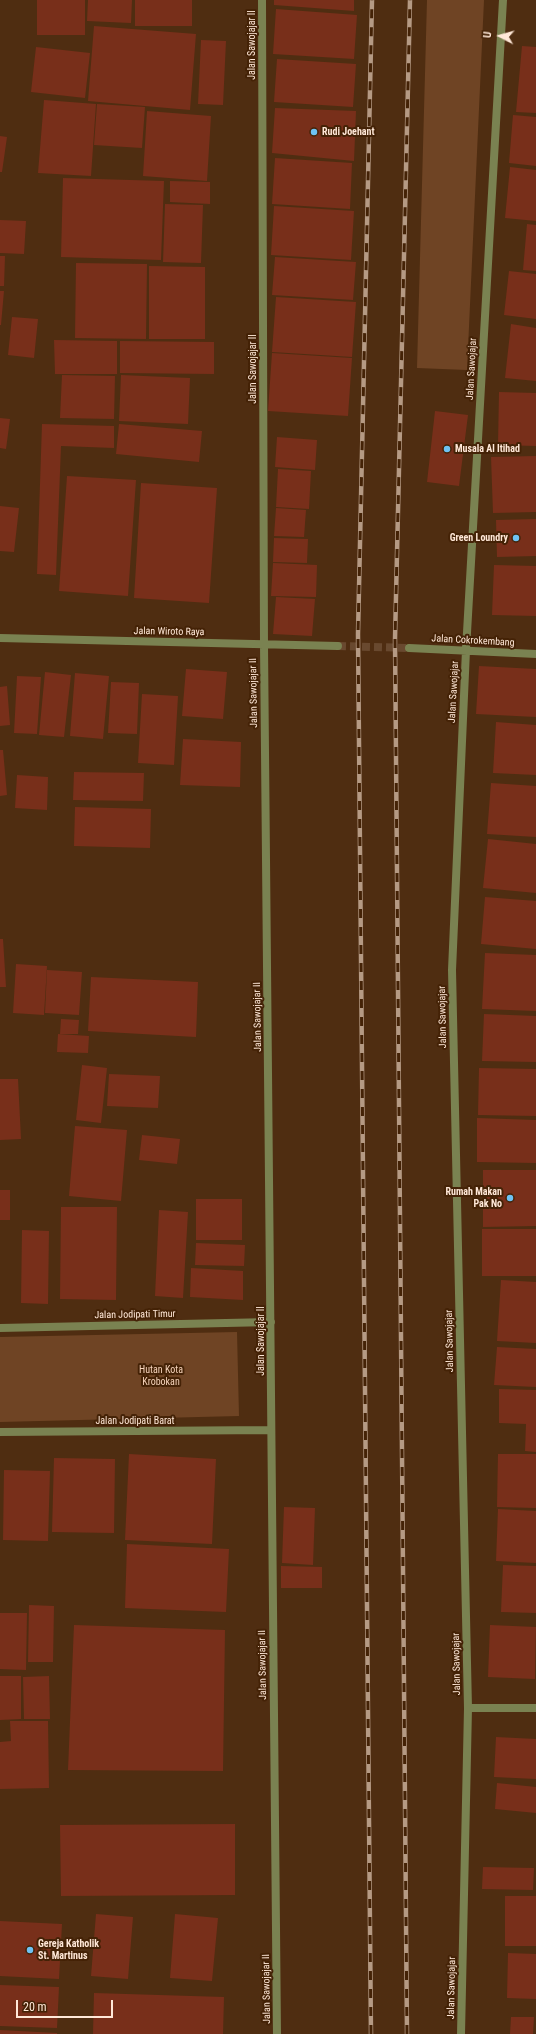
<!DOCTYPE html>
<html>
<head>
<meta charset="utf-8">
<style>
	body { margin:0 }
	#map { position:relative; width:536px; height:2034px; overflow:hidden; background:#4f2d11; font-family:"Roboto Condensed",sans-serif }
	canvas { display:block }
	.north { position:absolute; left:480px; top:16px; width:40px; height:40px; -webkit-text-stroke:3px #442206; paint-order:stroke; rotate:276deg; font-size:11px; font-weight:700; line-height:16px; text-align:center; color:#ffe8d8 }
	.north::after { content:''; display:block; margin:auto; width:14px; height:18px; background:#ffe8d8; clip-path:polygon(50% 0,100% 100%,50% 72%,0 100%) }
	.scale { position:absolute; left:16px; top:2000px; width:97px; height:18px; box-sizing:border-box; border:2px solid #ffe8d8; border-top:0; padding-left:5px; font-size:12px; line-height:14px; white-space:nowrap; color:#ffe8d8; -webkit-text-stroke:3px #442206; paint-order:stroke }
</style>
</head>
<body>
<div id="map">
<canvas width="536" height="2034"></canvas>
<div class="north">U</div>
<div class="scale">20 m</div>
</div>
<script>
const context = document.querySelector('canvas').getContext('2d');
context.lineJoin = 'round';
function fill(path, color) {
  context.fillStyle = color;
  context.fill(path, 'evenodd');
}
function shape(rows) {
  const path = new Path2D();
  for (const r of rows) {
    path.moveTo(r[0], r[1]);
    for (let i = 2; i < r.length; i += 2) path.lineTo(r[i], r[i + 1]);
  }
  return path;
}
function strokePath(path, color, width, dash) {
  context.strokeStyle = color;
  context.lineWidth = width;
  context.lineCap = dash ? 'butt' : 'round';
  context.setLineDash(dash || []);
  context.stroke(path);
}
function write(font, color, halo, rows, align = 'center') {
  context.font = font + ' "Roboto Condensed",sans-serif';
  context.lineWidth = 4;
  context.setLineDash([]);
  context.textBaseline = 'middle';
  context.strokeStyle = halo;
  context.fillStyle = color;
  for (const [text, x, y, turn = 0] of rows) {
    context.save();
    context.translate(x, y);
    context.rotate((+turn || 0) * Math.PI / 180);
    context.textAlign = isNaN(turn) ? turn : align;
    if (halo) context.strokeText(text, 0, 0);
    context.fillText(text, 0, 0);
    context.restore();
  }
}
fill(shape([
	[427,0,484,0,467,370,417,368],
	[237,1332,239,1416,0,1422,0,1337]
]), '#6f4424');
fill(shape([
	[37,0,85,0,85,35,37,35],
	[88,0,132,0,131,23,87,21],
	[135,0,192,0,192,26,135,26],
	[274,0,354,0,354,11,274,5],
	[276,9,357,15,354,59,273,54],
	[94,26,196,34,190,110,88,101],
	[201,40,226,41,223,105,198,104],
	[522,46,536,47,536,113,516,112],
	[36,47,90,53,85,98,31,92],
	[277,59,356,64,353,107,274,102],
	[44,100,96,104,91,176,38,173],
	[97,104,145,107,142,148,94,145],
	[275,108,356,111,354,161,272,153],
	[147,111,211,116,207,181,143,176],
	[513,115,536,117,536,166,509,163],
	[0,136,7,137,2,172,0,172],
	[275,158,352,163,350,209,272,204],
	[510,167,536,170,536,221,505,218],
	[63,178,164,181,161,260,61,257],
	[170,181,210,182,210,204,170,202],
	[165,204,203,205,201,263,163,262],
	[274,206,354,211,351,260,271,255],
	[0,220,26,221,24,254,0,253],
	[527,224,536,225,536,271,523,270],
	[0,256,5,256,4,286,0,286],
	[275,257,356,262,353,300,272,295],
	[76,263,147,264,146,339,75,338],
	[149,266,205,267,205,339,149,339],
	[509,271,536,274,536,319,504,315],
	[0,291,4,291,1,325,0,325],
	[276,297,356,302,352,357,272,352],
	[12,317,38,319,34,358,8,355],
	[511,324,536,328,536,381,505,378],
	[54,340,117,341,117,374,55,374],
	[120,341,214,342,214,374,120,373],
	[272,353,352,358,348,416,268,411],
	[62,375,115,376,114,419,60,418],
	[121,375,190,378,188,424,119,421],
	[499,392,536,393,536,446,498,445],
	[435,411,468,415,459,486,427,482],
	[0,418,10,419,6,449,0,448],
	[42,424,114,426,114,448,61,446,56,575,37,574],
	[119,424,202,431,199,462,116,454],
	[277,437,317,440,315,470,275,467],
	[536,456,536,512,493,513,491,457],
	[278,469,311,471,309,509,276,507],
	[67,476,136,480,128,596,59,591],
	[141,483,217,488,209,603,134,598],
	[0,506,19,508,14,552,0,551],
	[276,508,306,510,304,537,274,536],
	[536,519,536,556,497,557,496,520],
	[274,538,308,539,307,563,273,562],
	[273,563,317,565,316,597,271,596],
	[494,565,536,566,536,616,492,615],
	[276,597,315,599,312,636,273,634],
	[479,666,536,669,536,717,476,714],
	[186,669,227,672,223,719,182,716],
	[45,672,71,675,64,737,39,735],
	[75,673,109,676,103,739,70,736],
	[17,676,41,677,37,734,14,733],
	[111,682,139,683,137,734,108,733],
	[7,686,10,725,0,726,0,687],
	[142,694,178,696,174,765,138,763],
	[496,722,536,725,536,775,493,773],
	[183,739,241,742,240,787,180,785],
	[0,750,3,750,7,795,0,796],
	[74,772,144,773,143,801,73,800],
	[17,775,48,777,47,810,15,808],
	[491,783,536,786,536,837,487,834],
	[75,807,151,809,150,848,74,846],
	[488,839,536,844,536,893,483,888],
	[485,897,536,901,536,949,481,944],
	[0,939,3,939,6,987,0,987],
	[485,953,536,955,536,1011,482,1009],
	[16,964,47,966,44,1015,13,1013],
	[47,970,82,972,79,1015,45,1013],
	[91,977,198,982,196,1037,88,1031],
	[484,1014,536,1016,536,1062,482,1061],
	[61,1019,79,1020,78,1034,60,1034],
	[58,1034,89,1036,88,1053,57,1052],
	[82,1065,107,1068,101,1123,76,1120],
	[479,1068,536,1069,536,1116,478,1115],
	[109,1074,160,1076,158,1108,107,1106],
	[0,1079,18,1079,21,1139,0,1140],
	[477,1118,536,1120,536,1163,477,1162],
	[75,1126,127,1130,121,1201,69,1196],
	[142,1135,180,1139,177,1164,139,1160],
	[483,1170,536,1170,536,1226,483,1227],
	[0,1190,10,1190,10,1220,0,1220],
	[196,1199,242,1199,242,1240,196,1240],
	[61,1207,117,1207,116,1300,60,1299],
	[159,1210,188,1212,183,1298,155,1296],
	[482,1229,536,1229,536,1276,482,1276],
	[22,1230,49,1231,48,1304,21,1303],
	[196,1243,245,1245,244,1266,195,1265],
	[191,1268,243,1271,243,1300,190,1297],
	[501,1280,536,1282,536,1343,497,1341],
	[497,1347,536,1349,536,1387,494,1385],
	[499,1389,536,1390,536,1452,525,1451,526,1424,499,1423],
	[129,1454,216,1459,212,1544,125,1540],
	[498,1454,536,1454,536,1508,497,1507],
	[54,1458,115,1459,114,1533,52,1532],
	[4,1470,50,1471,48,1541,3,1540],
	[284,1507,315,1508,313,1565,282,1563],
	[498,1509,536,1511,536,1563,496,1561],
	[127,1544,229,1549,226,1612,125,1608],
	[503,1565,536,1566,536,1613,501,1612],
	[281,1566,322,1567,322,1588,281,1588],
	[29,1605,54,1606,53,1662,28,1662],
	[0,1613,27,1613,26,1670,0,1669],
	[74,1625,225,1630,223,1771,68,1770],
	[490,1625,536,1627,535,1679,488,1677],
	[0,1676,21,1676,21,1719,0,1720],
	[49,1676,50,1719,24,1719,23,1677],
	[10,1721,48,1721,49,1788,0,1789,0,1742,11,1741],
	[496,1737,536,1739,536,1779,494,1777],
	[497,1783,536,1787,536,1813,495,1809],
	[235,1824,235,1895,61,1896,60,1825],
	[483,1867,534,1868,533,1890,482,1889],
	[505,1896,536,1896,536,1946,505,1946],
	[96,1914,133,1917,128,1979,91,1976],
	[175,1914,218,1918,212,1981,170,1978],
	[0,1921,62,1924,59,1979,0,1976],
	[508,1953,536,1954,536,1999,507,1998],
	[0,1985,59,1987,57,2028,0,2026],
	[94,1993,224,1997,223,2034,93,2034],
	[511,2017,534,2017,533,2034,510,2034],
	[0,2030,57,2033,57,2034,0,2034]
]), '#782f1a');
strokePath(shape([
	[338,646,409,648]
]), '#69492f', 8, [8, 4]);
strokePath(shape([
	[262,0,264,645,277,2034],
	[0,638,338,646],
	[409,648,536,654],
	[0,1328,271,1322],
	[0,1432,270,1430],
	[468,1708,536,1708],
	[461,2034,468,1708,452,970,466,650,503,0]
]), '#7a8251', 8);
const rail = shape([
	[371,2034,358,634,372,0],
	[407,2034,395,639,410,0]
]);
strokePath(rail, '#b59a84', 4.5);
strokePath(rail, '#442206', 3, [9]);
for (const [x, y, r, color] of [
	[314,132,4,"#6ec2f3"],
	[447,449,4,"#6ec2f3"],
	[516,538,4,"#6ec2f3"],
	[510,1198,4,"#6ec2f3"],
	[30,1950,4,"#6ec2f3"]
]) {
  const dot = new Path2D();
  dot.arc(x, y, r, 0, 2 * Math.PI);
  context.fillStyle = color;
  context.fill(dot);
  strokePath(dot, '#442206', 1.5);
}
write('10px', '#ffe8d8', '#442206', [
	["Jalan Sawojajar II",252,45,-90],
	["Jalan Sawojajar II",253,369,-90],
	["Jalan Sawojajar",472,369,-87],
	["Jalan Wiroto Raya",169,632,1],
	["Jalan Cokrokembang",473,641,3],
	["Jalan Sawojajar",454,692,-87],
	["Jalan Sawojajar II",254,693,-91],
	["Jalan Sawojajar II",258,1017,-91],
	["Jalan Sawojajar",443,1017,-91],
	["Jalan Jodipati Timur",135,1315,-1],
	["Jalan Sawojajar II",261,1341,-90],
	["Jalan Sawojajar",450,1341,-91],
	["Jalan Jodipati Barat",135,1421],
	["Jalan Sawojajar",457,1664,-91],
	["Jalan Sawojajar II",263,1665,-91],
	["Jalan Sawojajar",452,1988,-89],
	["Jalan Sawojajar II",267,1989,-91]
]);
write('bold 10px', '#ffe8d8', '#442206', [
	["Rudi Joehant",322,132],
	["Musala Al Itihad",455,449],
	["Green Loundry",508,538,"right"],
	["Rumah Makan",502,1192,"right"],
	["Pak No",502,1204,"right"],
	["Gereja Katholik",38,1944],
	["St. Martinus",38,1956]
], 'left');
write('10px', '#f6d4bc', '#442206', [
	["Hutan Kota",161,1370],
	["Krobokan",161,1382]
]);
</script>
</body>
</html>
